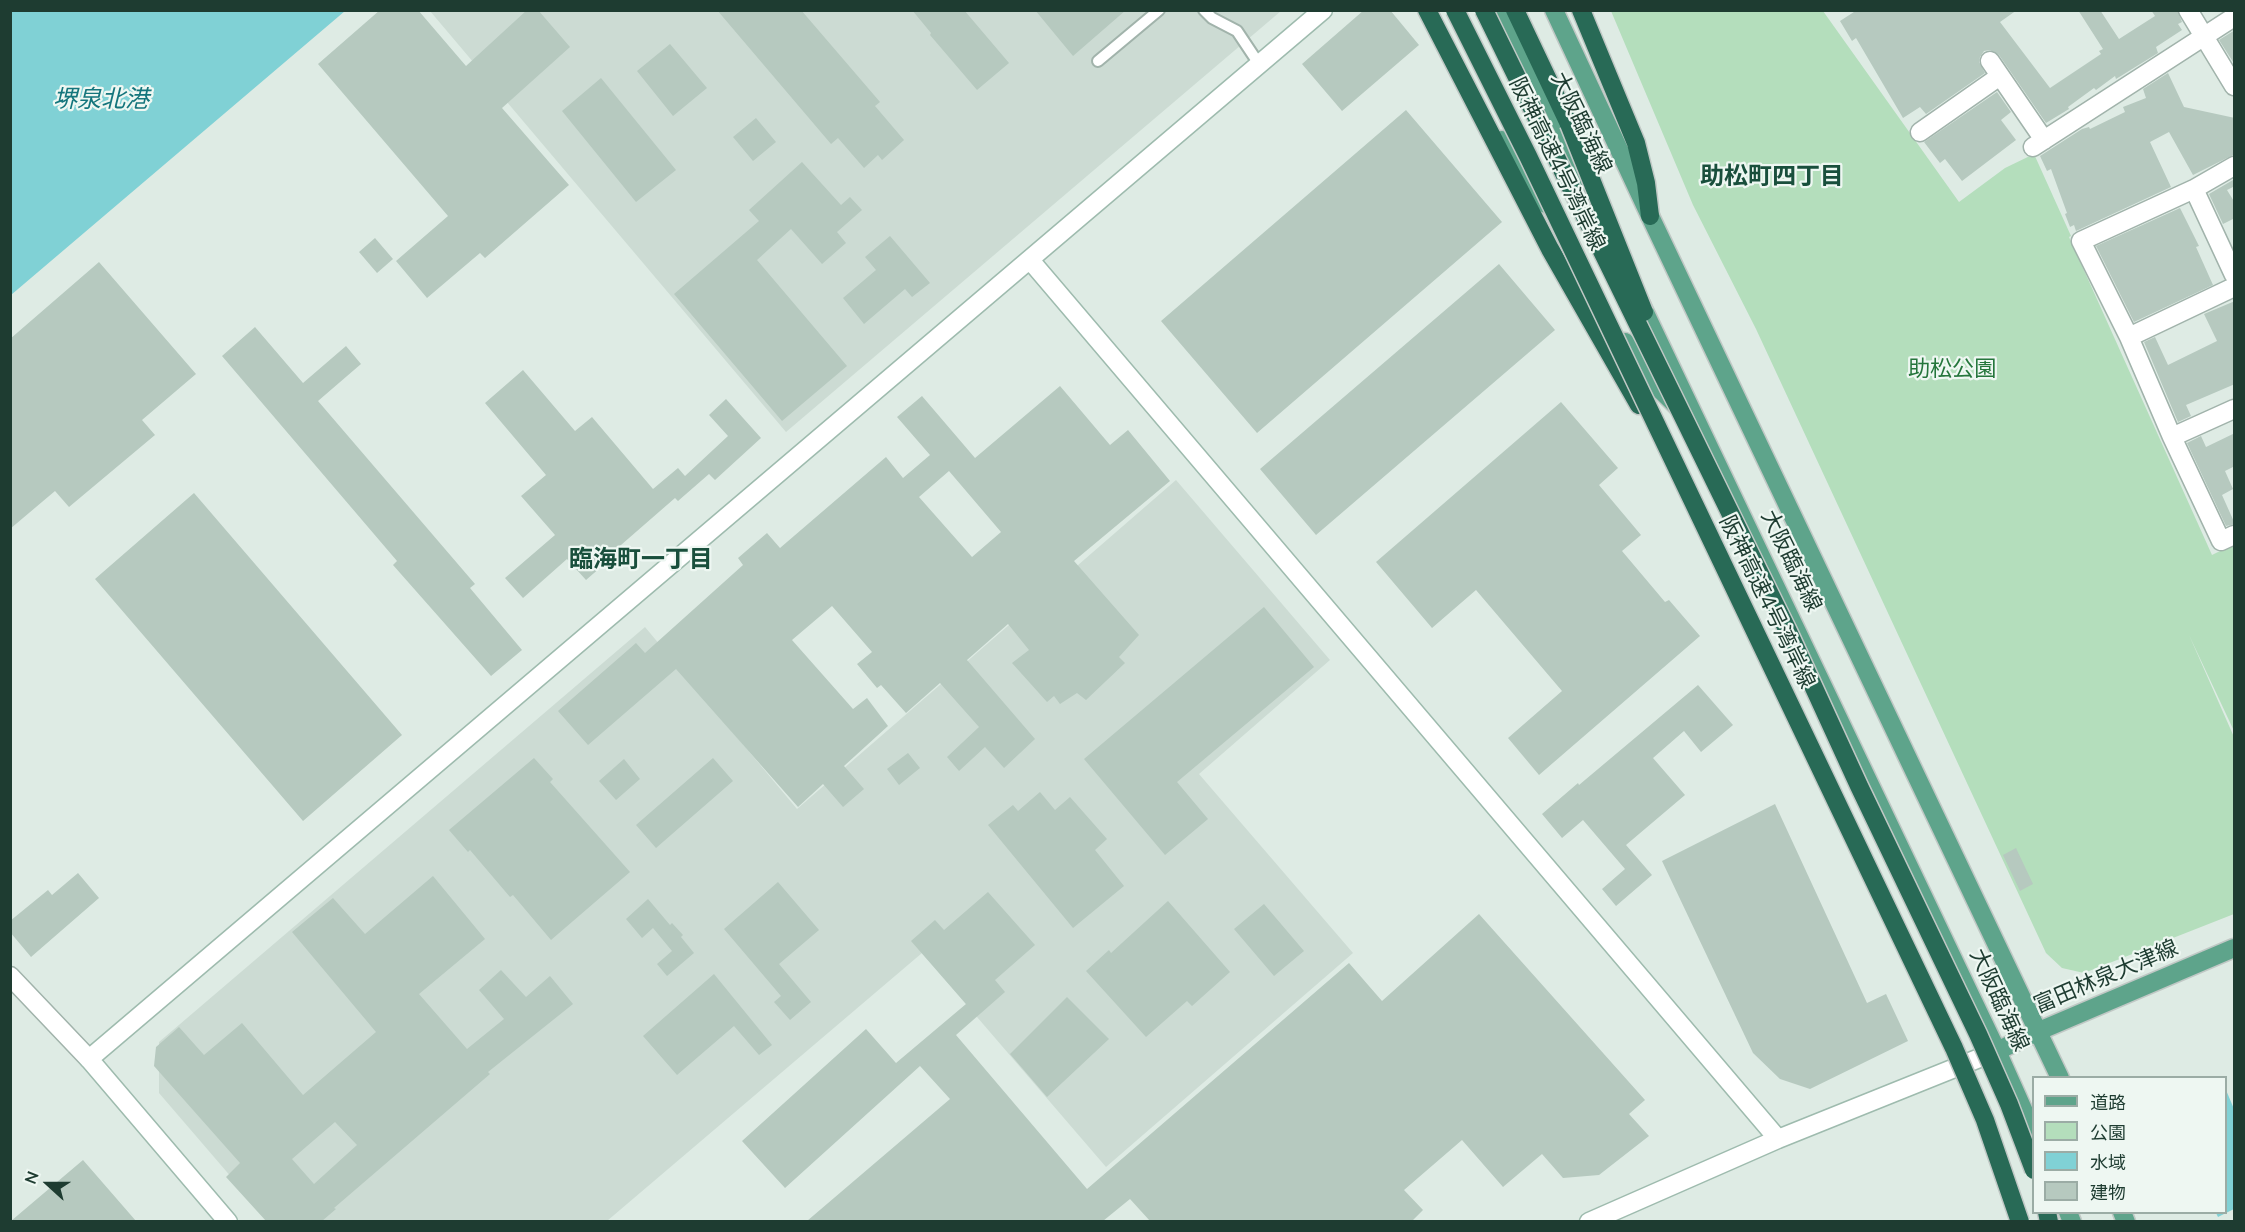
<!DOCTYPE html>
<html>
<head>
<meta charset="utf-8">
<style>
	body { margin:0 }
	#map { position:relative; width:2245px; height:1232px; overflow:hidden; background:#deebe4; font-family:Mulish,"Noto Sans JP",sans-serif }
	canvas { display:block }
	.frame { position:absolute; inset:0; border:12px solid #1e3c31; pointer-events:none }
	.legend { position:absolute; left:2032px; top:1076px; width:195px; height:138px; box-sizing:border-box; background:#eef7f2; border:2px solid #9baca5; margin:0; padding:8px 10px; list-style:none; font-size:18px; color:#1e3c31 }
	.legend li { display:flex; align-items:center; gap:12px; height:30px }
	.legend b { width:30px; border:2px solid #9baca5 }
	.north { position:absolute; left:18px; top:1154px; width:60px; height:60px; -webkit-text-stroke:4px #eef7f2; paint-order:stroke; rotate:291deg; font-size:16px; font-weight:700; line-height:24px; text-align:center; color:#1e3c31 }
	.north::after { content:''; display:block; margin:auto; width:21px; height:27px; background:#1e3c31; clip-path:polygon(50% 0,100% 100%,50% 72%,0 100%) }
</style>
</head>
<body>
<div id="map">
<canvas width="2245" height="1232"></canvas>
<div class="frame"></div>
<ul class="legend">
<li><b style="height:8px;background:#5ea48b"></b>道路</li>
<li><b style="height:16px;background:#b4debc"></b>公園</li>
<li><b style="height:16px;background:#80d1d5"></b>水域</li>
<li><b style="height:16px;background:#b6c9bf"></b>建物</li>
</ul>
<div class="north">N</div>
</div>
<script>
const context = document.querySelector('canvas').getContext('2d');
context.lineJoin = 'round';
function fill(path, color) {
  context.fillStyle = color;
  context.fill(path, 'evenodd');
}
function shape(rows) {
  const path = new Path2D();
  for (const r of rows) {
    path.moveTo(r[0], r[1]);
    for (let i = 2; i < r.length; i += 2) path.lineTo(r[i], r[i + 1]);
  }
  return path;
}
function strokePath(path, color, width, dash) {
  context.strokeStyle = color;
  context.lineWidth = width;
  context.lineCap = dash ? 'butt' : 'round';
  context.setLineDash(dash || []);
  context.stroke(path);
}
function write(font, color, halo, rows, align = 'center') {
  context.font = font + ' Mulish,"Noto Sans JP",sans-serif';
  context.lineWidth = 4.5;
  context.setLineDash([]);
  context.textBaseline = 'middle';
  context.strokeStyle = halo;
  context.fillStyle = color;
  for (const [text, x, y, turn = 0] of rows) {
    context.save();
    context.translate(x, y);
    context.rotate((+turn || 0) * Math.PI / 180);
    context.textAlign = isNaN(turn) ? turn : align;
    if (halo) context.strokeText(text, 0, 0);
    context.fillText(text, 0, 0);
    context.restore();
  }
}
fill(shape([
	[430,11,1281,11,786,432],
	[1176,480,1330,660,1199,774,1353,953,1106,1167,922,953,607,1221,269,1221,159,1093,159,1042,645,627,797,809]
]), '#ccdbd3');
fill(shape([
	[1611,11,1823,11,1959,202,2005,168,2034,154,2071,236,2069,237,2212,555,2234,544,2234,731,2189,635,2234,737,2234,914,2084,973,2062,968,2046,953,1756,329,1693,205]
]), '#b4debc');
fill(shape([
	[11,10,345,10,345,11,11,295],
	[2226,1090,2234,1109,2234,1209,2218,1217,2216,1213,2226,1212]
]), '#80d1d5');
fill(shape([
	[380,10,418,10,466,66,527,10,538,10,570,47,502,108,569,185,485,258,480,253,427,298,396,261,448,216,318,64],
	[717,10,801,10,880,102,875,106,904,140,882,160,878,155,864,168,838,138,831,144],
	[912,10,964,10,1009,63,977,90,930,35,931,33],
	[1035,10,1126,10,1073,56],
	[1364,10,1390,10,1419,45,1342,111,1302,64],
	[1857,10,2017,10,2000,22,2050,88,2101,54,2099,51,2103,49,2078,10,2100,10,2119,39,2155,16,2151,10,2177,10,2182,22,2178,24,2182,30,2156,47,2158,53,2116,79,2115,76,2096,90,2094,88,2068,107,2069,109,2046,123,1999,55,1990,50,1984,51,1980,57,1979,62,1985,73,1926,114,1920,107,1903,118,1856,38,1852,41,1840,21],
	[2235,30,2235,65,2219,40],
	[670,44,707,88,673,116,637,71],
	[2168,73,2184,107,2235,118,2233,155,2193,175,2169,132,2150,142,2171,187,2076,231,2074,225,2070,227,2065,214,2067,213,2051,169,2047,171,2040,156,2082,129,2089,127,2090,129,2125,112,2123,107,2146,98,2143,89],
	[601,78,676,170,636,202,562,111],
	[1997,92,2011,112,2001,120,2016,140,1962,181,1945,159,1940,163,1924,142],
	[1406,110,1502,222,1257,433,1161,321],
	[756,118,776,142,753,161,733,137],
	[802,162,841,205,850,197,862,210,837,232,846,243,822,264,791,229,757,260,847,366,782,421,674,294,759,221,749,210],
	[2233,180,2235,186,2227,190,2235,203,2235,218,2223,224,2209,194],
	[2180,208,2199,246,2196,247,2213,285,2134,322,2096,246],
	[890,236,930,283,912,297,905,289,864,324,843,298,876,270,865,257],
	[375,238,393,259,377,273,359,252],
	[99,262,196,374,142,420,155,435,69,507,55,491,10,529,10,339],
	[1499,264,1555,330,1316,535,1260,469],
	[2235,301,2235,384,2186,405,2191,416,2178,422,2144,342,2155,337,2168,365,2217,341,2204,314],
	[255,327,303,383,346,346,361,364,318,401,475,584,470,588,522,650,491,676,393,565,397,561,222,356],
	[523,370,575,431,592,417,653,489,678,468,685,476,728,436,709,415,726,399,761,438,715,480,709,474,678,501,675,498,598,565,601,567,586,580,567,559,523,598,505,578,555,535,521,496,546,475,485,403],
	[1060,386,1110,445,1128,430,1170,481,1074,561,1139,635,1119,657,1125,663,1086,700,1077,693,1060,704,1054,696,1047,702,1012,663,1029,650,1008,624,967,660,1035,739,1004,768,985,747,959,771,947,757,979,727,940,683,906,713,881,685,877,688,857,664,872,652,832,606,792,640,853,709,867,698,888,726,844,766,864,789,843,807,823,784,798,807,676,669,588,745,558,711,636,643,645,653,743,565,738,558,767,533,780,548,886,457,903,478,930,455,897,417,922,396,975,458],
	[949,471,1001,532,972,557,919,497],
	[1561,402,1618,468,1599,485,1641,535,1622,551,1665,602,1669,600,1700,636,1539,775,1508,738,1562,691,1476,590,1432,628,1376,562],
	[2235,433,2235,466,2225,471,2233,489,2222,495,2235,524,2226,526,2187,443,2201,436,2206,447],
	[194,493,402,735,303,821,95,579],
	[1264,607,1314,667,1177,782,1208,819,1165,855,1084,759],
	[1698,685,1733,725,1701,752,1684,731,1653,758,1685,795,1626,845,1652,875,1616,906,1602,889,1625,869,1583,820,1562,838,1542,814,1578,783,1579,785],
	[908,753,920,768,899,785,887,769],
	[534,758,553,779,550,782,630,872,551,940,513,895,510,897,470,850,468,852,449,830],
	[713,758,733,781,656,848,636,825],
	[624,759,640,779,616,800,599,781],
	[1040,792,1055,810,1070,797,1107,839,1095,850,1124,886,1073,928,988,825,1013,805,1018,811],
	[1775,804,1867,1003,1886,994,1908,1041,1810,1089,1780,1079,1753,1053,1662,861],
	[2016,848,2033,884,2020,891,2003,855],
	[78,873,99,898,31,957,10,932,10,921,48,890,52,895],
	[433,876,485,939,419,994,467,1049,504,1019,479,990,501,970,526,997,550,976,573,1004,488,1072,490,1074,334,1208,336,1209,322,1221,266,1221,226,1177,240,1163,154,1066,156,1047,179,1027,204,1055,242,1023,303,1095,376,1032,292,932,333,898,365,934],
	[335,1122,357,1145,314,1184,292,1159],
	[778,882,819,930,779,964,811,1002,790,1020,774,1002,781,996,724,929],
	[988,892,1035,945,995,980,1005,992,956,1035,1087,1189,1349,963,1382,1001,1479,914,1645,1100,1629,1114,1649,1136,1599,1175,1563,1178,1542,1154,1503,1187,1462,1140,1404,1190,1423,1210,1412,1221,1150,1221,1130,1199,1103,1221,807,1221,950,1099,920,1066,785,1188,742,1141,866,1029,896,1063,966,1004,911,941,935,920,944,930],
	[648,899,670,925,672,923,683,935,681,937,694,953,667,976,657,964,672,951,653,928,642,938,626,919],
	[1168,901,1230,972,1192,1006,1187,1001,1146,1037,1086,971,1109,950,1111,953],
	[1264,904,1304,951,1274,976,1234,929],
	[714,974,772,1045,759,1055,734,1026,677,1075,643,1036],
	[1067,997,1109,1039,1047,1097,1010,1054],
	[83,1160,136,1221,11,1221]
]), '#b6c9bf');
const lane = shape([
	[1204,10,1212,18,1237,31,1259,64],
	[1098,61,1159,10]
]);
const street = shape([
	[2188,10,2234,86],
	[1990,61,2044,140],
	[1920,132,2000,76],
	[2033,147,2234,17],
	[2234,166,2194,189,2081,241,2129,337,2172,437,2221,541,2234,535],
	[2194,189,2234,275],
	[2129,337,2234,287],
	[2172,437,2234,409],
	[10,976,89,1059]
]);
const secondary = shape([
	[1030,260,1778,1139],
	[228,1222,89,1059,1323,10],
	[1589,1222,1778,1139,1997,1051]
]);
const primary = shape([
	[1500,10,1592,203],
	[1554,10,1650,216,2060,1078],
	[1502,140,1508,152,1546,204],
	[1638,298,1997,1051,2034,1134],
	[1625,342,1642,372,1677,406],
	[1997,1051,2039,1031,2234,948],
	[2068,1212,2072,1222],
	[2122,1212,2126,1222]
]);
const highway = shape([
	[1427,10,1550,249,1639,405],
	[1515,10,1569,124],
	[1581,10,1636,143,1646,183,1650,216],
	[2047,1212,2049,1222]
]);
strokePath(lane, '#a1b3ab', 14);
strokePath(street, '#a1b3ab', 21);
strokePath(secondary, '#9ebbae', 21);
strokePath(primary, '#c0c8c5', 21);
strokePath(highway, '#c0c8c5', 21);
strokePath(lane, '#fff', 10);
strokePath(street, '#fff', 18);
strokePath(secondary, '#fff', 18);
strokePath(primary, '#5ea48b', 18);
strokePath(highway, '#286a56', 18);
const highwayBridge = shape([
	[1455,10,1528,156,1954,1048,1985,1120,2020,1222],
	[1484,10,1787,629,1859,786,1978,1034,2009,1104,2034,1170],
	[1569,124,1644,312]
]);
strokePath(highwayBridge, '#c0c8c5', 21, []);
strokePath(highwayBridge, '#286a56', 18);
write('22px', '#1e3c31', '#eef7f2', [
	["大阪臨海線",1581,123,64],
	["阪神高速4号湾岸線",1557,164,64],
	["大阪臨海線",1791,561,64],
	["阪神高速4号湾岸線",1767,602,64],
	["富田林泉大津線",2106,977,-23],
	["大阪臨海線",1999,1000,65]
]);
write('22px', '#25763c', '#eef7f2', [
	["助松公園",1952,369]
]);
write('italic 24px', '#14757c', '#eef7f2', [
	["堺泉北港",101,100]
]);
write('bold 24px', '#194f3c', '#eef7f2', [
	["助松町四丁目",1772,177],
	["臨海町一丁目",641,560]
]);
</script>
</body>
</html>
